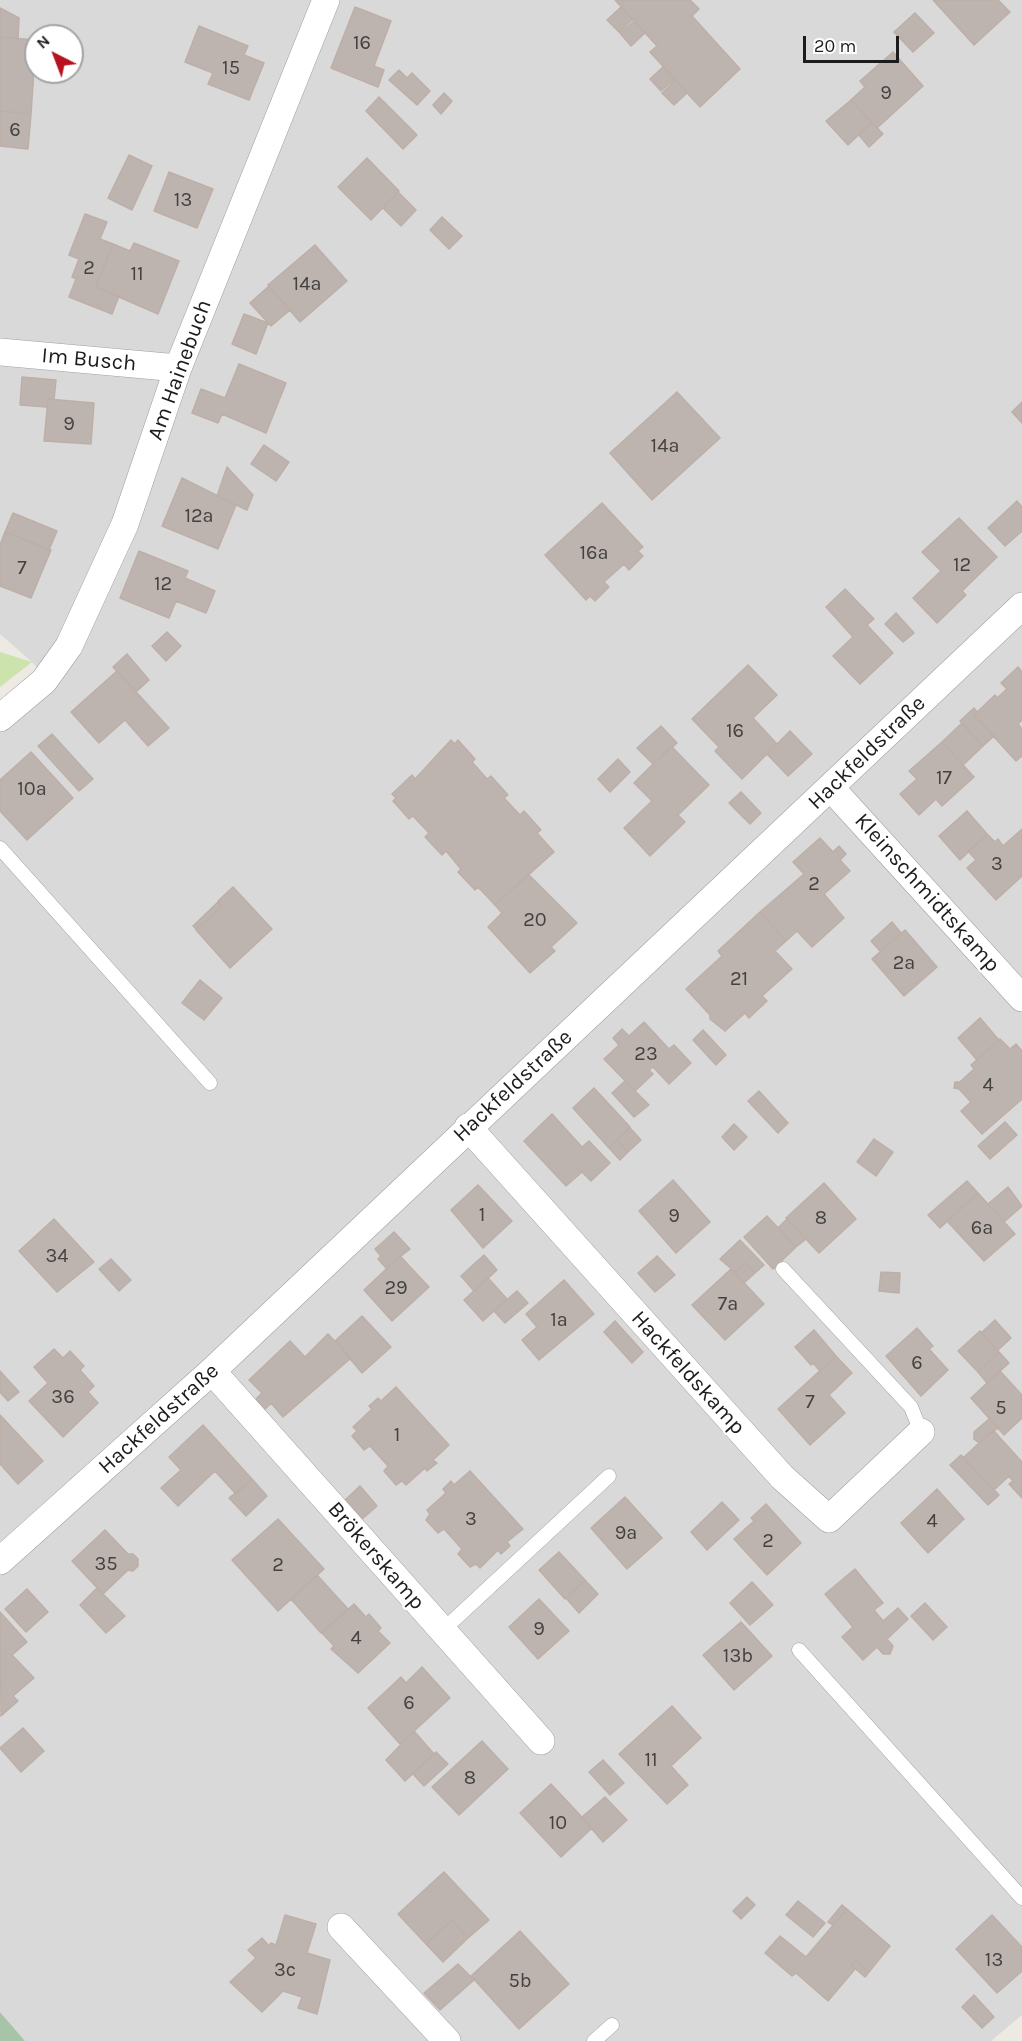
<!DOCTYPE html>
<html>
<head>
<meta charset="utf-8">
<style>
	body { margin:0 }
	#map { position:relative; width:1022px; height:2041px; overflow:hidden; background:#ede9e3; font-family:Karla,sans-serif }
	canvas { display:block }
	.north { position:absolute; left:24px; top:24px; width:60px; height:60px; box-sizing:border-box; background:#fff; border:2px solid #a4a4a4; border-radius:50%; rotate:318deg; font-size:16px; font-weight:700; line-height:24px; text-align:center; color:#1c1c1c }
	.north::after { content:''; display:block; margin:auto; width:21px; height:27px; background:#b7121f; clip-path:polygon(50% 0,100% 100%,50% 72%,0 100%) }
	.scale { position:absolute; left:803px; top:36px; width:96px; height:27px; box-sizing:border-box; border:3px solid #1c1c1c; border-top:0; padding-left:8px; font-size:18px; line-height:21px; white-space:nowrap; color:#1c1c1c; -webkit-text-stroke:4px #fff; paint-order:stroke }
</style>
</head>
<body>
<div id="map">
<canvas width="1022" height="2041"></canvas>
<div class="north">N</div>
<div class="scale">20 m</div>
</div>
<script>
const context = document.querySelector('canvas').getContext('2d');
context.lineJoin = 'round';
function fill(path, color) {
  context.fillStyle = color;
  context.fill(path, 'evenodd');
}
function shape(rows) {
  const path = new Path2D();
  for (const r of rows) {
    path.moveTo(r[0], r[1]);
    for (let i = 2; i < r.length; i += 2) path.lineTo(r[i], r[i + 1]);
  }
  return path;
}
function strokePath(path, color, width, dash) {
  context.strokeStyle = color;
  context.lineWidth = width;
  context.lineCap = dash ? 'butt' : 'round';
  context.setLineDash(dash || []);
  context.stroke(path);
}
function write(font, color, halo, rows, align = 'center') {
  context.font = font + ' Karla,sans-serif';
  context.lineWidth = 4.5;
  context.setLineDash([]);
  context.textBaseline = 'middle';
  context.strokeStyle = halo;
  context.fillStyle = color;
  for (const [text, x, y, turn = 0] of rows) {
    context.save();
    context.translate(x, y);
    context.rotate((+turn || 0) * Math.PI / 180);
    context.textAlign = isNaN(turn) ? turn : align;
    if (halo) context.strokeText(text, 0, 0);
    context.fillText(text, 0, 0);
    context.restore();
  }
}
fill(shape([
	[0,0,1022,0,1022,2015,991,2041,25,2041,0,2012,0,730,54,687,32,662,0,634],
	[36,36,72,36,72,72,36,72]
]), '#dad9d9');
fill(shape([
	[0,652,32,662,0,687]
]), '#cce3ad');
fill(shape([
	[0,2012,25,2041,0,2041]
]), '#a6c4a8');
const building = shape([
	[615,0,690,0,699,9,692,16,740,69,700,107,650,52,657,46,615,0],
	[933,0,998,0,1010,12,974,45,933,0],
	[355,7,391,21,374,66,384,70,378,87,331,68,355,7],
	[621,7,633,19,619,32,607,20,621,7],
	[0,8,19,18,18,39,0,37,0,8],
	[915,13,934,33,913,52,894,32,915,13],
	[634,21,645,33,631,46,620,33,634,21],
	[199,26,248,46,244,55,264,63,249,100,208,84,213,73,185,62,199,26],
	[0,37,36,40,31,114,0,111,0,37],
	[893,52,923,86,877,128,851,100,865,87,860,81,893,52],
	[663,67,675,79,661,91,650,79,663,67],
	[399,70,407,78,412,73,430,91,417,105,389,80,399,70],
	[676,80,687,93,674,105,662,93,676,80],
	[444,93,452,101,441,114,433,105,444,93],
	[379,97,417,135,403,149,366,111,379,97],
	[851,100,872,122,848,145,826,121,851,100],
	[0,111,31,114,28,149,0,146,0,111],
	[872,122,883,134,869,147,858,134,872,122],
	[129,155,152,166,132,210,108,198,129,155],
	[367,158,399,191,371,220,338,187,367,158],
	[169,172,213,189,197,228,154,211,169,172],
	[398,192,416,210,401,226,383,208,398,192],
	[85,214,107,222,100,239,113,244,96,287,119,296,112,314,69,297,76,279,72,277,79,259,69,255,85,214],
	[442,217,462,236,449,249,430,230,442,217],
	[134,243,179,261,158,314,96,287,113,244,130,251,134,243],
	[315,245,347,281,300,322,268,285,315,245],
	[269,286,290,310,271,326,250,303,269,286],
	[244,314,268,323,256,354,232,344,244,314],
	[239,364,286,383,266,433,222,414,218,423,192,413,201,389,225,398,239,364],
	[22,377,56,380,54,400,48,399,47,407,20,405,22,377],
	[677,392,720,438,652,500,610,453,677,392],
	[48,399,94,403,91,444,44,441,48,399],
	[1022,402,1022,423,1012,412,1022,402],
	[264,445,289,462,276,481,251,464,264,445],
	[227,467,253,495,247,510,217,496,227,467],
	[182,478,236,505,218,549,162,526,182,478],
	[1017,501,1022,507,1022,531,1005,546,988,528,1017,501],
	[602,503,643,547,638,551,643,556,629,570,624,564,604,582,609,587,595,601,590,596,586,600,545,555,602,503],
	[13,513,57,531,49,550,5,532,13,513],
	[959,518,997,557,962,591,966,595,937,623,913,598,941,571,922,552,959,518],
	[5,532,51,550,31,598,0,586,0,545,5,532],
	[139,551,188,571,185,578,215,591,206,613,176,601,169,618,120,598,139,551],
	[845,589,874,619,867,625,893,653,860,684,833,656,853,637,826,607,845,589],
	[896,613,914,633,903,642,885,624,896,613],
	[167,632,181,646,166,661,152,646,167,632],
	[127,654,149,680,136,692,113,667,127,654],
	[748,665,777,695,753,718,777,744,742,779,715,751,719,747,692,719,748,665],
	[1018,667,1022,672,1022,720,1018,724,1022,729,1022,756,1016,761,974,715,995,695,997,698,1007,689,1001,683,1018,667],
	[117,671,169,728,148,746,125,720,99,743,71,712,117,671],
	[974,708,977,712,974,715,994,736,983,746,960,721,974,708],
	[962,723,983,746,963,765,942,742,962,723],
	[661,726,677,743,653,764,637,748,661,726],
	[790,731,812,754,788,776,767,754,790,731],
	[52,734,93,779,79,791,38,746,52,734],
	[451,740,455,744,458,740,475,759,472,762,487,779,491,776,508,795,504,798,520,815,524,811,541,830,537,833,554,852,495,905,478,887,475,890,458,872,461,869,446,851,442,855,425,837,429,833,413,816,409,819,393,801,396,798,392,794,412,775,415,779,451,740],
	[942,742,974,777,942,806,936,799,919,815,900,794,917,779,909,771,942,742],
	[671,746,709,785,678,815,685,822,650,856,624,828,652,801,634,783,671,746],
	[31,752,73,798,27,840,0,811,0,780,31,752],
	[618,759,630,772,610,792,598,779,618,759],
	[741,792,761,813,750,824,729,803,741,792],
	[967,811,987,834,960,860,939,836,967,811],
	[1022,829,1022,876,996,900,967,868,976,860,968,851,987,834,995,842,998,839,1003,846,1022,829],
	[820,838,833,852,839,846,846,854,840,860,850,871,824,894,844,918,812,947,797,931,786,941,760,912,804,874,793,862,820,838],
	[528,874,577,923,551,947,555,951,530,973,488,927,502,913,495,905,528,874],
	[233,887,272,929,230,968,196,930,222,906,218,901,233,887],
	[218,902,222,906,197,930,193,926,218,902],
	[760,912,786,941,775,951,792,969,762,996,767,1001,749,1018,745,1013,725,1031,710,1019,710,1015,686,989,722,956,718,951,760,912],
	[892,922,901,933,880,951,871,941,892,922],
	[905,930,937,967,904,996,872,959,905,930],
	[200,980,222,998,204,1020,182,1003,200,980],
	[980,1018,999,1040,977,1060,958,1038,980,1018],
	[644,1022,669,1049,674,1045,691,1063,669,1084,653,1067,649,1070,653,1074,635,1091,604,1059,619,1045,613,1038,622,1029,629,1036,644,1022],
	[703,1030,726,1055,716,1065,693,1040,703,1030],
	[1000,1039,1010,1049,1016,1044,1022,1051,1022,1099,982,1134,961,1111,971,1102,959,1089,954,1088,955,1082,960,1082,974,1069,971,1065,1000,1039],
	[625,1081,649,1105,634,1117,612,1093,625,1081],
	[594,1088,630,1127,609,1148,573,1108,594,1088],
	[759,1091,788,1123,778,1133,748,1101,759,1091],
	[552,1114,582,1147,589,1141,610,1163,591,1181,582,1172,566,1186,524,1141,552,1114],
	[1005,1122,1017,1135,990,1159,978,1146,1005,1122],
	[734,1124,747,1137,734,1150,722,1137,734,1124],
	[630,1128,641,1140,628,1152,617,1140,630,1128],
	[874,1139,893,1152,876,1176,857,1162,874,1139],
	[617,1140,628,1152,620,1160,609,1148,617,1140],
	[673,1180,710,1222,676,1253,639,1211,673,1180],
	[967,1181,978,1193,940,1228,928,1215,967,1181],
	[824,1183,856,1219,819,1253,786,1218,824,1183],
	[478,1185,512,1221,483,1248,451,1210,478,1185],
	[1008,1187,1022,1206,1004,1222,988,1204,1008,1187],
	[978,1193,1015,1234,984,1261,947,1221,978,1193],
	[767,1216,796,1247,773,1269,744,1237,767,1216],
	[54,1219,94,1262,57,1292,19,1251,54,1219],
	[787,1219,806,1239,796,1247,778,1228,787,1219],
	[394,1232,410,1249,386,1268,378,1259,381,1256,375,1249,394,1232],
	[740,1240,764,1265,755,1273,745,1263,735,1272,720,1259,740,1240],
	[484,1255,497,1270,474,1291,461,1276,484,1255],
	[400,1256,429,1287,392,1321,364,1290,400,1256],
	[657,1256,675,1275,655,1292,638,1273,657,1256],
	[111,1259,131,1280,119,1291,99,1269,111,1259],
	[745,1263,755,1273,744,1283,735,1272,745,1263],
	[731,1269,764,1304,725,1340,692,1305,731,1269],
	[881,1272,900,1273,899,1293,879,1291,881,1272],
	[488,1278,507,1299,483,1321,464,1300,488,1278],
	[564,1280,594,1314,539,1360,522,1340,537,1327,526,1314,564,1280],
	[517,1291,528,1303,505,1323,494,1311,517,1291],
	[362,1316,391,1347,362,1373,335,1341,362,1316],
	[995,1320,1011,1338,997,1351,981,1333,995,1320],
	[615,1321,643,1352,632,1363,604,1332,615,1321],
	[917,1328,933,1346,929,1349,948,1370,921,1396,886,1356,917,1328],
	[814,1330,836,1356,820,1371,813,1363,811,1365,795,1347,814,1330],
	[980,1331,999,1352,978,1372,958,1351,980,1331],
	[328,1334,351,1358,283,1417,271,1403,264,1410,255,1400,262,1393,249,1380,290,1341,305,1357,328,1334],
	[54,1349,63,1358,70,1351,84,1366,80,1370,94,1386,88,1392,98,1403,63,1437,29,1401,48,1383,34,1367,54,1349],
	[999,1352,1009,1363,987,1383,978,1372,999,1352],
	[836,1356,852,1373,829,1395,845,1413,810,1445,778,1409,836,1356],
	[0,1371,19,1392,8,1401,0,1392,0,1371],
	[1000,1371,1022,1395,1022,1418,1004,1435,971,1398,1000,1371],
	[396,1387,449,1445,433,1460,437,1463,427,1471,425,1468,406,1485,402,1481,396,1485,384,1471,388,1466,370,1446,364,1450,352,1436,357,1431,353,1427,372,1409,369,1406,378,1398,381,1401,396,1387],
	[0,1415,43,1461,18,1484,0,1464,0,1415],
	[989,1419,998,1428,979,1443,974,1439,974,1432,989,1419],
	[203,1425,252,1479,236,1494,215,1471,178,1506,161,1488,181,1470,169,1457,203,1425],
	[993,1430,1022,1462,1022,1498,1009,1484,1013,1481,1009,1476,994,1490,963,1458,993,1430],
	[961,1455,999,1495,988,1505,950,1465,961,1455],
	[470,1471,523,1529,507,1542,510,1546,501,1554,498,1550,480,1568,476,1564,470,1567,458,1554,462,1549,444,1529,438,1533,426,1520,430,1514,427,1510,446,1493,443,1489,451,1481,454,1485,470,1471],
	[252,1479,267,1496,246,1516,229,1498,252,1479],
	[360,1486,377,1506,361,1520,344,1501,360,1486],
	[937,1489,964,1519,928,1553,901,1523,937,1489],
	[625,1497,662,1538,627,1569,591,1528,625,1497],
	[722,1502,739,1520,707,1550,691,1532,722,1502],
	[766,1504,801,1543,767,1575,734,1539,754,1521,751,1518,766,1504],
	[278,1519,324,1569,278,1611,232,1560,278,1519],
	[105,1530,128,1554,133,1554,138,1559,138,1566,133,1571,128,1570,103,1594,72,1561,105,1530],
	[559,1552,585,1580,565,1599,539,1570,559,1552],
	[855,1569,883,1603,874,1610,883,1621,898,1608,908,1619,887,1639,893,1646,890,1654,883,1654,877,1647,863,1660,842,1637,853,1627,825,1594,855,1569],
	[317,1575,348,1609,321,1633,291,1599,317,1575],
	[585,1580,598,1594,579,1613,566,1598,585,1580],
	[752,1582,773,1605,750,1625,730,1603,752,1582],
	[97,1588,125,1616,106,1633,80,1605,97,1588],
	[27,1589,48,1612,26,1632,5,1609,27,1589],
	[539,1599,569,1631,538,1659,509,1627,539,1599],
	[925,1603,947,1627,933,1640,911,1616,925,1603],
	[354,1604,366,1617,369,1614,381,1628,378,1631,390,1643,358,1673,331,1649,334,1646,322,1633,354,1604],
	[0,1612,27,1642,12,1655,34,1678,13,1696,18,1701,1,1716,0,1612],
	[741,1622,772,1656,734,1690,703,1655,741,1622],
	[422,1667,450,1698,400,1744,368,1708,401,1677,406,1683,422,1667],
	[672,1706,701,1738,671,1766,688,1785,667,1804,619,1754,672,1706],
	[23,1728,44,1751,21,1772,0,1748,23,1728],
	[414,1731,434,1754,405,1781,386,1760,414,1731],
	[482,1741,508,1769,459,1815,432,1787,482,1741],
	[436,1752,448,1764,424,1786,413,1774,436,1752],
	[603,1760,624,1783,610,1795,589,1772,603,1760],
	[551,1784,592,1828,561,1857,520,1813,551,1784],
	[605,1797,627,1820,603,1842,582,1817,605,1797],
	[444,1872,489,1920,468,1938,452,1920,426,1944,398,1914,444,1872],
	[747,1897,755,1905,741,1919,733,1911,747,1897],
	[798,1901,825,1923,813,1937,786,1915,798,1901],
	[842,1905,847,1909,833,1925,828,1922,842,1905],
	[847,1909,890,1946,869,1972,856,1961,851,1965,855,1969,828,2001,796,1973,792,1976,765,1953,780,1936,806,1957,847,1909],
	[285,1915,316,1924,307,1953,330,1960,317,2014,298,2008,302,1997,283,1991,262,2012,230,1982,256,1958,248,1950,262,1938,269,1946,271,1943,276,1945,285,1915],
	[992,1915,1022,1947,1022,1971,997,1993,956,1949,992,1915],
	[452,1920,468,1938,443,1962,426,1944,452,1920],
	[520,1931,569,1984,519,2029,471,1976,520,1931],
	[856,1961,869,1972,865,1977,851,1965,856,1961],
	[458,1964,474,1980,440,2010,424,1993,458,1964],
	[974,1995,994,2017,982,2028,962,2007,974,1995]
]);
fill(building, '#bdb4b0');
strokePath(building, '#bdafa7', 1.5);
const lane = shape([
	[0,848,210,1083],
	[783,1269,911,1407,921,1432],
	[442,1631,609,1476],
	[799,1650,1022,1898],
	[594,2041,612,2025]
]);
const street = shape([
	[0,352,178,368],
	[0,718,44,681,69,646,125,524,178,368,326,0],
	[831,788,1022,998],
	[468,1127,782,1477,829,1519,921,1432],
	[212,1371,541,1741],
	[0,1561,212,1371,1022,606],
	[341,1927,447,2041]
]);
strokePath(lane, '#a0a0a0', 15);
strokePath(street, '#a0a0a0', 28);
strokePath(lane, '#fff', 14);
strokePath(street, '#fff', 27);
write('20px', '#444241', null, [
	["16",362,43],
	["15",231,68],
	["9",886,93],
	["6",15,130],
	["13",183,200],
	["2",89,268],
	["11",137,274],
	["14a",307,284],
	["9",69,424],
	["14a",665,446],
	["12a",199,516],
	["16a",594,553],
	["12",962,565],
	["7",22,568],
	["12",163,584],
	["16",735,731],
	["17",944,778],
	["10a",32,789],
	["3",997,864],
	["2",814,884],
	["20",535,920],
	["2a",904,963],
	["21",739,979],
	["23",646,1054],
	["4",988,1085],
	["1",482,1215],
	["9",674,1216],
	["8",821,1218],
	["6a",982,1228],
	["34",57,1256],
	["29",396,1288],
	["7a",728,1304],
	["1a",559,1320],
	["6",917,1363],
	["36",63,1397],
	["7",810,1402],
	["5",1001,1408],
	["1",397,1435],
	["3",471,1519],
	["4",932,1521],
	["9a",626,1533],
	["2",768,1541],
	["35",106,1564],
	["2",278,1565],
	["9",539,1629],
	["4",356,1638],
	["13b",738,1656],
	["6",409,1703],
	["11",651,1760],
	["8",470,1778],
	["10",558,1823],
	["13",994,1960],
	["3c",285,1970],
	["5b",520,1981]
]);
write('22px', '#1c1c1c', '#fff', [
	["Im Busch",89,360,5],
	["Am Hainebuch",180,370,-70],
	["Hackfeldstraße",867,753,-44],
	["Kleinschmidtskamp",927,893,48],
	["Hackfeldstraße",513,1086,-43],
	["Hackfeldskamp",688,1373,48],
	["Hackfeldstraße",159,1419,-42],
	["Brökerskamp",376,1556,49]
]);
</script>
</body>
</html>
